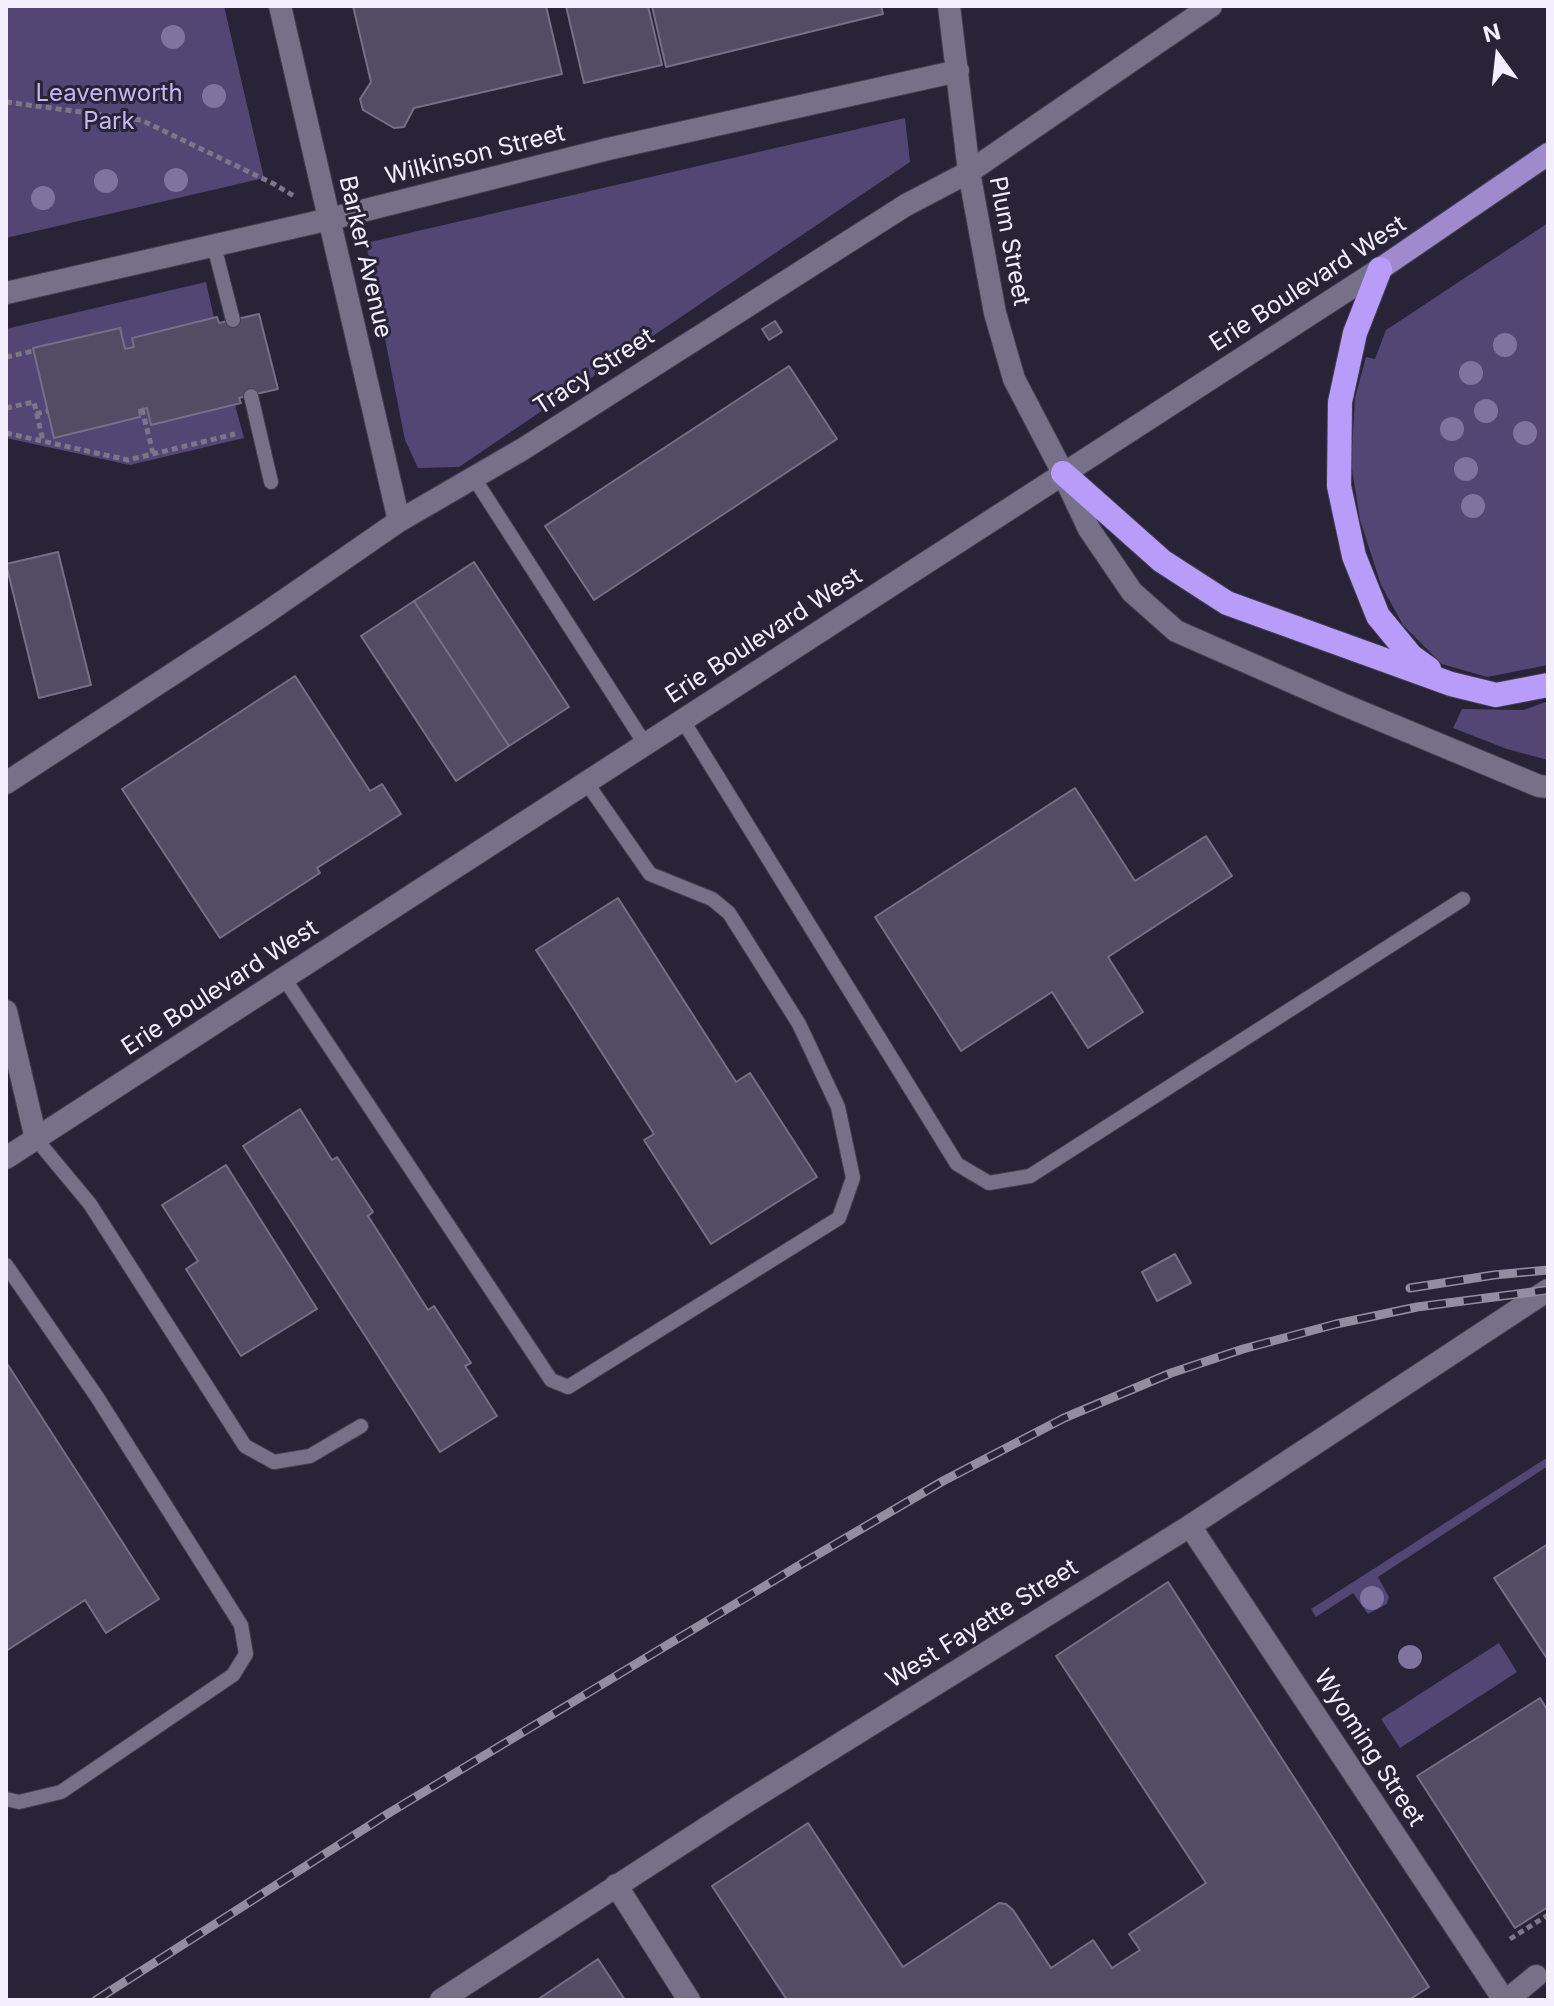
<!DOCTYPE html>
<html>
<head>
<meta charset="utf-8">
<style>
	body { margin:0 }
	#map { position:relative; width:1554px; height:2006px; overflow:hidden; background:#292338; font-family:Inter,sans-serif }
	canvas { display:block }
	.frame { position:absolute; inset:0; border:8px solid #f3effe; pointer-events:none }
	.north { position:absolute; left:1458px; top:16px; width:80px; height:80px; -webkit-text-stroke:6px #292338; paint-order:stroke; rotate:345deg; font-size:22px; font-weight:700; line-height:32px; text-align:center; color:#f3effe }
	.north::after { content:''; display:block; margin:auto; width:28px; height:36px; background:#f3effe; clip-path:polygon(50% 0,100% 100%,50% 72%,0 100%) }
</style>
</head>
<body>
<div id="map">
<canvas width="1554" height="2006"></canvas>
<div class="frame"></div>
<div class="north">N</div>
</div>
<script>
const context = document.querySelector('canvas').getContext('2d');
context.lineJoin = 'round';
function fill(path, color) {
  context.fillStyle = color;
  context.fill(path, 'evenodd');
}
function shape(rows) {
  const path = new Path2D();
  for (const r of rows) {
    path.moveTo(r[0], r[1]);
    for (let i = 2; i < r.length; i += 2) path.lineTo(r[i], r[i + 1]);
  }
  return path;
}
function strokePath(path, color, width, dash) {
  context.strokeStyle = color;
  context.lineWidth = width;
  context.lineCap = dash ? 'butt' : 'round';
  context.setLineDash(dash || []);
  context.stroke(path);
}
function write(font, color, halo, rows, align = 'center') {
  context.font = font + ' Inter,sans-serif';
  context.lineWidth = 6;
  context.setLineDash([]);
  context.textBaseline = 'middle';
  context.strokeStyle = halo;
  context.fillStyle = color;
  for (const [text, x, y, turn = 0] of rows) {
    context.save();
    context.translate(x, y);
    context.rotate((+turn || 0) * Math.PI / 180);
    context.textAlign = isNaN(turn) ? turn : align;
    if (halo) context.strokeText(text, 0, 0);
    context.fillText(text, 0, 0);
    context.restore();
  }
}
fill(shape([
	[6,6,224,6,264,178,6,238],
	[905,118,910,162,459,467,418,468,405,440,366,243],
	[1548,223,1548,665,1487,677,1442,664,1403,625,1381,585,1360,520,1351,463,1355,398,1366,357,1375,359,1386,330],
	[206,282,214,318,132,337,134,347,125,349,119,328,33,349,54,437,140,417,139,410,142,409,147,408,151,425,235,405,244,438,130,465,6,438,6,329],
	[1548,701,1548,760,1507,749,1453,728,1462,709,1524,710],
	[1548,1457,1548,1466,1378,1577,1389,1597,1387,1604,1368,1614,1353,1593,1316,1617,1311,1609],
	[1499,1643,1517,1672,1400,1748,1381,1719]
]), '#534574');
const building = shape([
	[353,6,546,6,562,74,414,108,404,127,394,128,363,110,360,99,371,82,353,6],
	[566,6,648,6,662,65,584,83,566,6],
	[652,6,881,6,883,14,666,67,652,6],
	[259,314,278,389,239,398,241,403,151,425,147,408,142,409,139,410,140,417,54,438,33,348,120,328,125,349,134,347,132,338,217,317,219,323,259,314],
	[775,321,782,332,769,340,762,329,775,321],
	[789,366,837,439,594,600,545,526,789,366],
	[58,552,91,685,39,698,6,564,58,552],
	[474,562,569,707,509,746,414,601,474,562],
	[414,601,509,746,456,781,361,636,414,601],
	[295,676,370,791,382,784,401,814,317,868,320,873,220,938,122,789,295,676],
	[1075,788,1135,881,1206,836,1232,876,1108,957,1143,1012,1088,1048,1052,992,961,1051,875,917,1075,788],
	[618,898,736,1082,750,1073,817,1177,711,1244,644,1140,654,1134,536,950,618,898],
	[300,1109,332,1160,337,1157,373,1212,368,1216,428,1310,434,1306,471,1363,465,1366,497,1416,440,1452,243,1146,300,1109],
	[226,1165,317,1309,241,1356,186,1269,198,1261,162,1205,226,1165],
	[1175,1254,1191,1283,1157,1301,1142,1272,1175,1254],
	[6,1362,159,1599,106,1633,85,1600,6,1651,6,1362],
	[1548,1544,1548,1660,1494,1578,1548,1544],
	[1168,1582,1429,1987,1409,2000,787,2000,712,1886,808,1823,903,1967,999,1903,1006,1904,1013,1910,1051,1968,1093,1940,1112,1968,1140,1950,1129,1934,1206,1883,1056,1656,1168,1582],
	[1540,1698,1548,1711,1548,1907,1515,1928,1417,1776,1540,1698],
	[598,1959,625,2000,537,2000,598,1959]
]);
fill(building, '#534c64');
strokePath(building, '#756f87', 2);
const service = shape([
	[214,246,233,320],
	[251,396,271,482],
	[474,478,645,744],
	[682,719,957,1164,989,1183,1030,1176,1463,899],
	[284,978,551,1380,568,1387,839,1218,853,1178,838,1107,799,1024,729,913,712,899,650,874,586,782],
	[36,1139,90,1204,245,1446,274,1462,310,1456,361,1426],
	[6,1265,97,1397,241,1625,246,1654,233,1675,61,1792,19,1802,6,1799]
]);
const minor = shape([
	[280,6,399,521],
	[949,6,969,172,995,313,1014,379,1063,473],
	[6,293,330,219,608,149,958,71],
	[6,783,263,615,399,521,523,449,906,205,969,172,1211,6],
	[6,1011,36,1139],
	[1190,1526,1504,2000],
	[616,1885,689,2000],
	[1507,2000,1536,1976]
]);
const tertiary = shape([
	[441,2000,740,1806,1190,1526,1548,1290]
]);
const secondary = shape([
	[1063,474,1089,529,1132,592,1176,631,1342,704,1539,786,1548,787],
	[6,1158,1380,269]
]);
const primary = shape([
	[1380,269,1548,154]
]);
const motorway = shape([
	[1380,269,1355,333,1340,402,1339,486,1354,556,1378,616,1411,656,1429,669],
	[1063,473,1162,561,1227,603,1451,684,1496,695,1548,685]
]);
strokePath(service, '#443e50', 16);
strokePath(minor, '#443e50', 24);
strokePath(tertiary, '#443e50', 24);
strokePath(secondary, '#443e50', 24);
strokePath(primary, '#443e50', 24);
strokePath(motorway, '#443e50', 26);
strokePath(shape([
	[6,102,141,120,274,184,294,196],
	[6,357,33,351],
	[6,408,34,402,43,441],
	[142,409,153,453],
	[36,414,48,411],
	[6,433,128,460,235,434],
	[1510,1939,1548,1915]
]), '#7c7689', 5, [6, 4]);
strokePath(service, '#777089', 14);
strokePath(minor, '#777089', 22);
strokePath(tertiary, '#777089', 22);
strokePath(secondary, '#777089', 22);
strokePath(primary, '#9e8acd', 22);
strokePath(motorway, '#b89cfa', 24);
const rail = shape([
	[1410,1288,1494,1275,1548,1270],
	[96,2000,389,1813,803,1563,943,1481,1064,1418,1171,1373,1243,1349,1336,1324,1417,1307,1548,1290]
]);
strokePath(rail, '#928d9f', 9);
strokePath(rail, '#292338', 6, [18]);
context.fillStyle = '#8073a0';
for (const [x, y] of [
	[173,37],
	[214,96],
	[176,180],
	[106,181],
	[43,198],
	[1505,345],
	[1471,373],
	[1486,411],
	[1452,429],
	[1525,433],
	[1466,469],
	[1473,506],
	[1372,1598],
	[1410,1657]
]) {
  context.beginPath();
  context.arc(x, y, 12, 0, 2 * Math.PI);
  context.fill();
}
write('24px', '#c7b5f6', '#292338', [
	["Leavenworth",109,94],
	["Park",109,122]
]);
write('24px', '#f3effe', '#292338', [
	["Wilkinson Street",475,155,-14],
	["Plum Street",1009,241,79],
	["Barker Avenue",365,257,77],
	["Erie Boulevard West",1308,284,-33],
	["Tracy Street",594,372,-33],
	["Erie Boulevard West",764,636,-33],
	["Erie Boulevard West",220,988,-33],
	["West Fayette Street",982,1624,-32],
	["Wyoming Street",1369,1748,57]
]);
</script>
</body>
</html>
